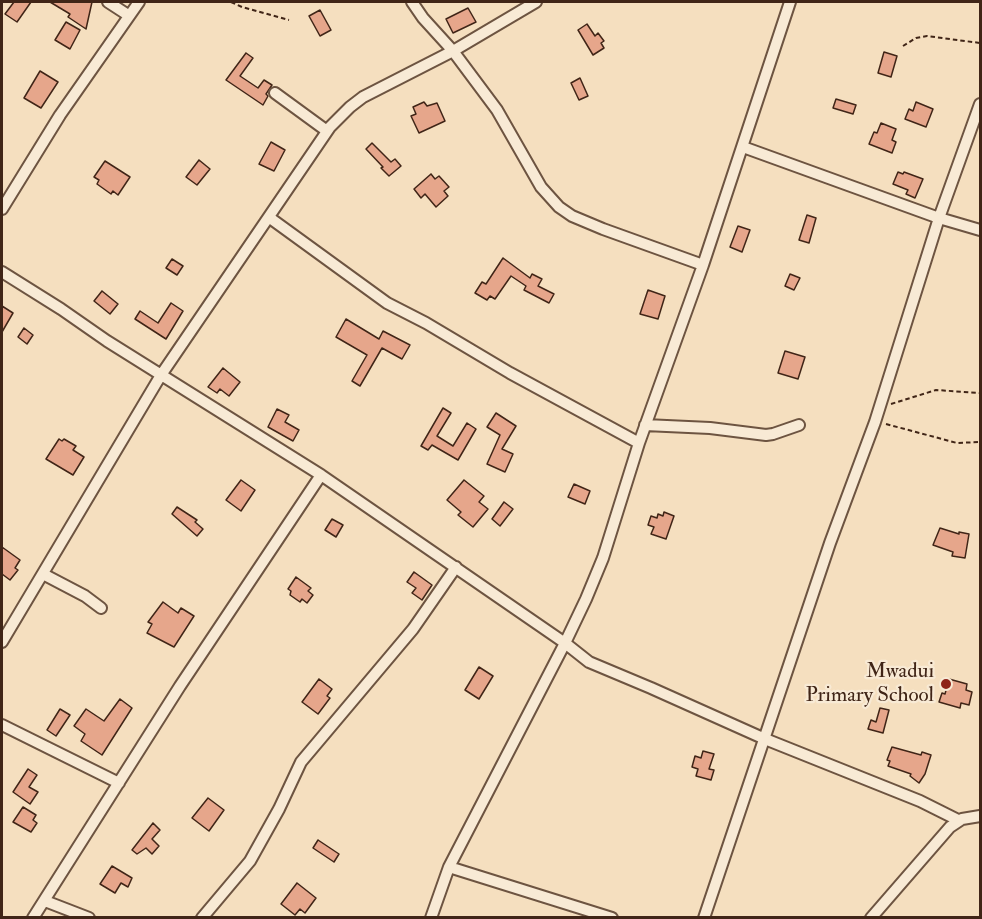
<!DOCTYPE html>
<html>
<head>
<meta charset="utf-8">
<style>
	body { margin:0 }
	#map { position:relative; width:982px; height:919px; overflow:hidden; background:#f5dfbf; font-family:"IM FELL Double Pica",serif }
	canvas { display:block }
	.frame { position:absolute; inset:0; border:3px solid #402517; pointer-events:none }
</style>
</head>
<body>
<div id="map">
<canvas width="982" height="919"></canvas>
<div class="frame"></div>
</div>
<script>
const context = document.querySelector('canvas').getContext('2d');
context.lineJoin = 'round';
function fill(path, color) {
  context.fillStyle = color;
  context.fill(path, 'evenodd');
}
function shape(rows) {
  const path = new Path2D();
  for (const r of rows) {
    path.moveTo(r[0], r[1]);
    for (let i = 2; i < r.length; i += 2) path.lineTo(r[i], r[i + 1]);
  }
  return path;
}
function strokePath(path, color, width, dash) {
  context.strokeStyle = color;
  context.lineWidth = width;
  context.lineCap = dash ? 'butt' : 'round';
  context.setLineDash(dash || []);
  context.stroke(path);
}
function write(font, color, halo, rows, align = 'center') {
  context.font = font + ' "IM FELL Double Pica",serif';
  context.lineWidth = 4.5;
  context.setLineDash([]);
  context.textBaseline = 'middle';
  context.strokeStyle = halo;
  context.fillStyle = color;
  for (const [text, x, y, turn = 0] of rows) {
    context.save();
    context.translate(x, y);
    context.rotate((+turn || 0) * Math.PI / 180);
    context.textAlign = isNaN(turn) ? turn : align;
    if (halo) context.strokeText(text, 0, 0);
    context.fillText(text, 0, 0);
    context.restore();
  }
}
const building = shape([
	[14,2,31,2,17,22,5,14,14,2],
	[50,2,92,2,86,29,68,17,70,14,50,2],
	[468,8,476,22,453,33,446,19,468,8],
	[320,10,331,30,320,36,309,16,320,10],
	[66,22,80,30,70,49,55,40,66,22],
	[587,24,595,36,598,33,604,41,601,43,604,48,593,55,578,30,587,24],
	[884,52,897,56,891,77,878,73,884,52],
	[246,53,253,58,240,76,258,88,264,80,272,85,266,94,268,96,263,105,226,80,246,53],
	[40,71,58,82,41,108,24,98,40,71],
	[580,78,588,96,579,100,571,83,580,78],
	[836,99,856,105,853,114,833,108,836,99],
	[424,102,427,106,437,103,445,121,419,133,411,116,416,114,413,107,424,102],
	[916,102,933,109,926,127,905,119,909,109,913,111,916,102],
	[881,123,896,129,892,140,896,142,892,153,869,144,874,132,877,133,881,123],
	[271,142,285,150,274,171,259,164,271,142],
	[372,143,391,162,395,159,401,166,389,176,381,168,383,167,366,149,372,143],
	[199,160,210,169,197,185,186,177,199,160],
	[105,161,130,177,118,195,113,191,111,194,97,184,99,180,94,177,105,161],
	[898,172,903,174,904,172,923,179,915,198,906,194,908,190,893,184,898,172],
	[431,174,435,179,439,176,449,187,444,191,448,196,436,207,425,194,421,198,414,189,431,174],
	[807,215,816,218,809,243,799,240,807,215],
	[738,226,750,230,742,252,730,247,738,226],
	[503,258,530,278,532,274,542,279,538,286,554,294,549,303,524,290,526,286,511,276,495,299,490,296,487,300,475,293,482,282,486,284,503,258],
	[172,259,183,266,177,275,166,268,172,259],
	[790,274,800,278,794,290,785,286,790,274],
	[648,290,665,296,658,319,640,314,648,290],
	[102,291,118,304,110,314,94,301,102,291],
	[171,303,183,311,166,339,135,319,140,311,158,323,171,303],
	[2,306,13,313,2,332,2,306],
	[346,319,379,339,383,331,410,345,402,359,382,348,360,386,352,381,367,355,336,337,346,319],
	[24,328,33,335,27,344,18,337,24,328],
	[785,351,805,357,798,379,778,373,785,351],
	[223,368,240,382,229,396,220,389,217,393,208,387,223,368],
	[443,408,451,413,437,436,453,446,467,423,476,429,458,460,432,445,428,450,421,446,443,408],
	[277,409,289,415,285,422,299,430,293,441,268,427,277,409],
	[496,413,516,426,502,449,513,454,505,472,487,464,500,435,487,427,496,413],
	[59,439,62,441,64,439,76,446,73,450,84,457,73,475,46,459,59,439],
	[241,480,255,490,241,511,226,500,241,480],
	[464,480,484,496,479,502,488,509,473,527,458,515,461,512,447,500,464,480],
	[574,484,590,491,585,504,568,497,574,484],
	[504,502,513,509,500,526,492,519,504,502],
	[177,507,197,520,195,522,203,529,197,536,172,514,177,507],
	[664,512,674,516,666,539,651,534,654,527,648,525,651,516,657,518,658,514,663,516,664,512],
	[332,519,343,525,336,537,325,530,332,519],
	[940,528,959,534,959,532,969,534,965,558,952,556,953,552,933,545,940,528],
	[2,547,20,560,15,568,18,570,10,580,2,574,2,547],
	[414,572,432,585,422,600,412,593,416,588,407,582,414,572],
	[296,577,311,588,308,591,313,595,307,603,302,599,300,602,290,595,291,591,288,589,296,577],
	[163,602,178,613,181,608,194,616,174,647,147,633,152,624,148,622,163,602],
	[479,667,493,676,479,699,465,690,479,667],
	[319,679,332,689,327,696,330,698,318,714,302,702,319,679],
	[949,679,967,684,966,690,972,692,969,705,961,703,960,708,939,702,942,693,945,694,949,679],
	[120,699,132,708,102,755,81,741,85,734,74,726,86,709,104,721,120,699],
	[880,708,889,710,883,733,868,729,871,720,876,722,880,708],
	[60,709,70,715,56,736,47,730,60,709],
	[892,747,921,755,922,752,931,755,925,774,919,783,910,776,911,774,888,766,890,761,887,760,892,747],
	[703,751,714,754,709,769,714,770,711,780,696,776,698,769,692,767,695,756,701,758,703,751],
	[28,769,37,775,29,787,38,792,30,804,13,792,28,769],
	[208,798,224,810,209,831,192,818,208,798],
	[23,807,36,815,33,820,37,823,31,832,13,822,23,807],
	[153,823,160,830,152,839,159,846,152,854,146,848,137,854,132,850,153,823],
	[318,840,339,854,334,862,313,848,318,840],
	[112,866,132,878,128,887,121,883,115,893,100,884,112,866],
	[297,883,316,898,305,913,300,909,295,915,281,904,297,883]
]);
fill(building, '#e6a68b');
strokePath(building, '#402517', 1.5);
const minor = shape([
	[108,2,128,15],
	[412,2,423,18,453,51,497,110,541,187,559,207,572,216,603,229,703,265],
	[275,93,327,131],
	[743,147,939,218,980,230],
	[2,209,60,115,139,2],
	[270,218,387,303,426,323,510,373,639,443],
	[2,272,61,309,107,341,321,475,565,643,589,662,651,688,765,739,920,801,958,820],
	[645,425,710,428,766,435,773,434,799,425],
	[43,574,85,596,101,608],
	[2,642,161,375,330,127,350,107,363,97,453,51,536,2],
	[2,725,119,783],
	[449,867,612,918],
	[45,901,89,918],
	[33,918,180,686,321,475],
	[202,918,250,861,279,809,301,762,413,629,456,567],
	[431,918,449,867,565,643,586,599,603,558,639,443,703,265,790,2],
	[704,918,830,543,875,422,939,218,980,104],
	[871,918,950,827,962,819,980,816]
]);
strokePath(minor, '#6d5441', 14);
strokePath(shape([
	[231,2,242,7,289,20],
	[903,46,916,38,927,36,980,43],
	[891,404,936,390,980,393],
	[886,424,957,443,980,442]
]), '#402517', 2, [4.5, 3]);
strokePath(minor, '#f8ead5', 10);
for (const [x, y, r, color] of [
	[946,684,6,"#8f2418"]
]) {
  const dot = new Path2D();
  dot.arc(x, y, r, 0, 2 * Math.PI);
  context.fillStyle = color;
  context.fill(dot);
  strokePath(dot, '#f8ead5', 2);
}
write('21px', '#402517', '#f8ead5', [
	["Mwadui",934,672],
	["Primary School",934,696]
], 'right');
</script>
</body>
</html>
